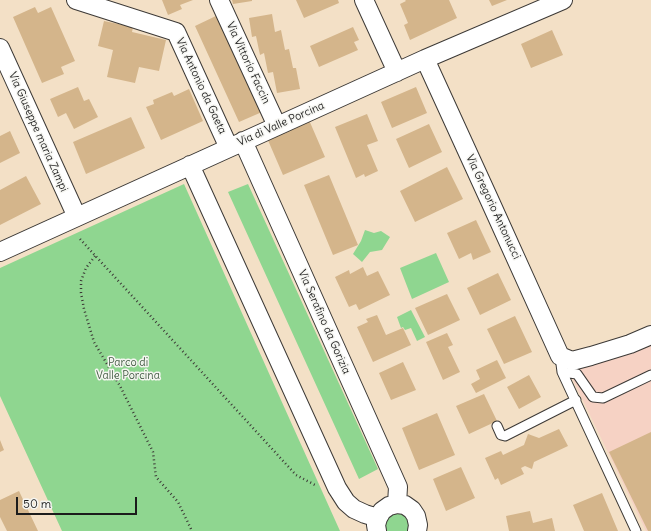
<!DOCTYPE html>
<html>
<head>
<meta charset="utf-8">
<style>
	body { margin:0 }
	#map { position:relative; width:651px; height:531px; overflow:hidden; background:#f3e0c6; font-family:Delius,sans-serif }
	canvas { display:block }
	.scale { position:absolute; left:16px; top:497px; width:121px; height:18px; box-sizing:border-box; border:2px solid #1c1c1c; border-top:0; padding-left:5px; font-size:12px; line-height:14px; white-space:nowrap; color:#1c1c1c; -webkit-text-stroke:3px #f6f6f2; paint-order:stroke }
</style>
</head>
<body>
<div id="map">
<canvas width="651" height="531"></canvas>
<div class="scale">50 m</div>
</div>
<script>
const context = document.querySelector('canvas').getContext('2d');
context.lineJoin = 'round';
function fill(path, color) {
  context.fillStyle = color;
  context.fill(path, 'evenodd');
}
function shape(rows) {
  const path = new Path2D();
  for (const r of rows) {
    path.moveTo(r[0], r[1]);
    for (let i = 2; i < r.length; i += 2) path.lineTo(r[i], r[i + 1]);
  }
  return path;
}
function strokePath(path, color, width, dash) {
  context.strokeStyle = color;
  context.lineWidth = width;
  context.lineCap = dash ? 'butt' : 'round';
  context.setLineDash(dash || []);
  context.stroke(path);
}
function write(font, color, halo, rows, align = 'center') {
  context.font = font + ' Delius,sans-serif';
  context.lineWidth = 3;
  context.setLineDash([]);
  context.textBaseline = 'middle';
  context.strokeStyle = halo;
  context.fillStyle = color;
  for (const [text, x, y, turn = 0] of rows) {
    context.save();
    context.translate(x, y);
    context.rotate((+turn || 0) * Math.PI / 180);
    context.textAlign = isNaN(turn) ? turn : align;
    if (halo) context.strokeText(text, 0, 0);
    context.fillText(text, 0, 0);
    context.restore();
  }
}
fill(shape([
	[651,344,651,531,646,531,571,376,582,366]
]), '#f6d2c4');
fill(shape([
	[184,184,285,409,340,531,62,531,0,396,0,268],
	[248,184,378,469,359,479,228,192],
	[365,230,374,233,381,231,390,237,382,250,370,252,362,262,353,254,361,241],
	[436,253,449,282,412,299,400,268],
	[411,310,425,337,417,341,411,328,405,330,403,327,401,328,397,317],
	[399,513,403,514,409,519,410,531,387,531,385,526,388,518,391,515]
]), '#8fd690');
fill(shape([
	[162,0,193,0,180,5,182,9,168,15],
	[232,0,252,0,252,1,233,4],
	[296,0,338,0,339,3,304,18],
	[405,0,449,0,457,18,410,40,404,25,408,23,400,4,406,1],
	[489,0,507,0,492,6],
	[35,7,38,13,51,7,75,61,61,67,64,74,42,83,13,17],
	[272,14,275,32,281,30,285,50,289,49,293,68,296,68,300,89,277,93,273,72,268,73,264,53,260,55,256,36,252,37,249,18],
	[218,15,262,112,239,122,195,26],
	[104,21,133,27,132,32,166,40,159,71,139,67,135,83,107,77,113,50,98,46],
	[353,27,359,40,354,42,358,50,319,67,310,46],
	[552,30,563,55,531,68,521,44],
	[78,87,84,101,89,99,98,117,74,129,66,113,58,117,50,99],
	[416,87,427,113,392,128,381,102],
	[189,89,203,121,161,140,146,107,154,104,153,100,172,92,174,96],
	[367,114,378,141,367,145,378,171,365,177,364,174,356,178,335,127],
	[131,117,145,148,86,174,73,142],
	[309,120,325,157,283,175,267,138],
	[429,124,442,152,409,168,396,139],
	[10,131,20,153,0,163,0,136],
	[447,167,463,199,415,222,400,191],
	[329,175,358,245,333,255,304,185],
	[26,176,41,204,0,225,0,190],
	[476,220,491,252,473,260,471,253,459,259,447,233],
	[363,267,367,276,378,271,390,295,359,310,356,304,349,307,335,277,349,270,350,274],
	[498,273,511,300,480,315,467,288],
	[447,294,460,320,428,335,415,308],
	[377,315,386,335,403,328,411,345,373,362,357,327,368,322,366,319],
	[515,316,532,352,504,364,487,329],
	[447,333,453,345,448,347,460,372,443,380,426,342],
	[497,360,506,378,476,393,471,384,480,379,476,370],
	[403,362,416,390,391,400,379,373],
	[529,375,541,397,519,409,507,387],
	[484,394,497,421,469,434,456,406],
	[437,413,455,455,419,470,402,428],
	[559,429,568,446,534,462,532,469,525,466,521,468,524,474,501,485,498,478,495,480,485,458,501,451,503,455,524,445,528,434,539,438],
	[651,432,651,531,648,531,609,452],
	[0,440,4,450,0,452],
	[461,467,475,498,446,511,433,479],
	[19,491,38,531,7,531,0,517,0,500],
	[602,493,618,531,584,531,573,505],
	[530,511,533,523,552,518,555,531,509,531,506,516]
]), '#d4b58b');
const lane = shape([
	[560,356,562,372,636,531],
	[562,372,577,374,593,397,603,398,651,375],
	[497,426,501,435,505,436,576,400]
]);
const street = shape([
	[76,0,176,32,229,148],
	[219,0,277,126],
	[364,0,397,72],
	[0,48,77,217],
	[425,59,489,199,560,356,572,361,591,356,630,344,651,335],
	[243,141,398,487,397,504],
	[190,165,337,488,346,502,354,509,365,514,378,518],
	[0,252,425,59,563,0],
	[377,531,376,525,378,518,382,511,389,506,397,504,405,505,412,510,416,516,418,525,417,531]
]);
strokePath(lane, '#3c3936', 11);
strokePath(street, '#3c3936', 20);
strokePath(shape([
	[80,239,296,475,317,486],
	[95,256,86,268,81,281,81,293,84,309,94,342,120,386,153,452,156,477,178,502,192,531]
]), '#3c3936', 2.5, [1, 3]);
strokePath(lane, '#fff', 9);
strokePath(street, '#fff', 18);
write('11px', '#1c1c1c', '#f6f6f2', [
	["Via Vittorio Faccin",248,63,65],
	["Via Antonio da Gaeta",201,86,65],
	["Via di Valle Porcina",281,124,-24],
	["Via Giuseppe maria Zampi",38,132,66],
	["Via Gregorio Antonucci",493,207,65],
	["Via Serafino da Gorizia",324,322,66]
]);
write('11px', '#445d45', '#f6f6f2', [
	["Parco di",128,363],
	["Valle Porcina",128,376]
]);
</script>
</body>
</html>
